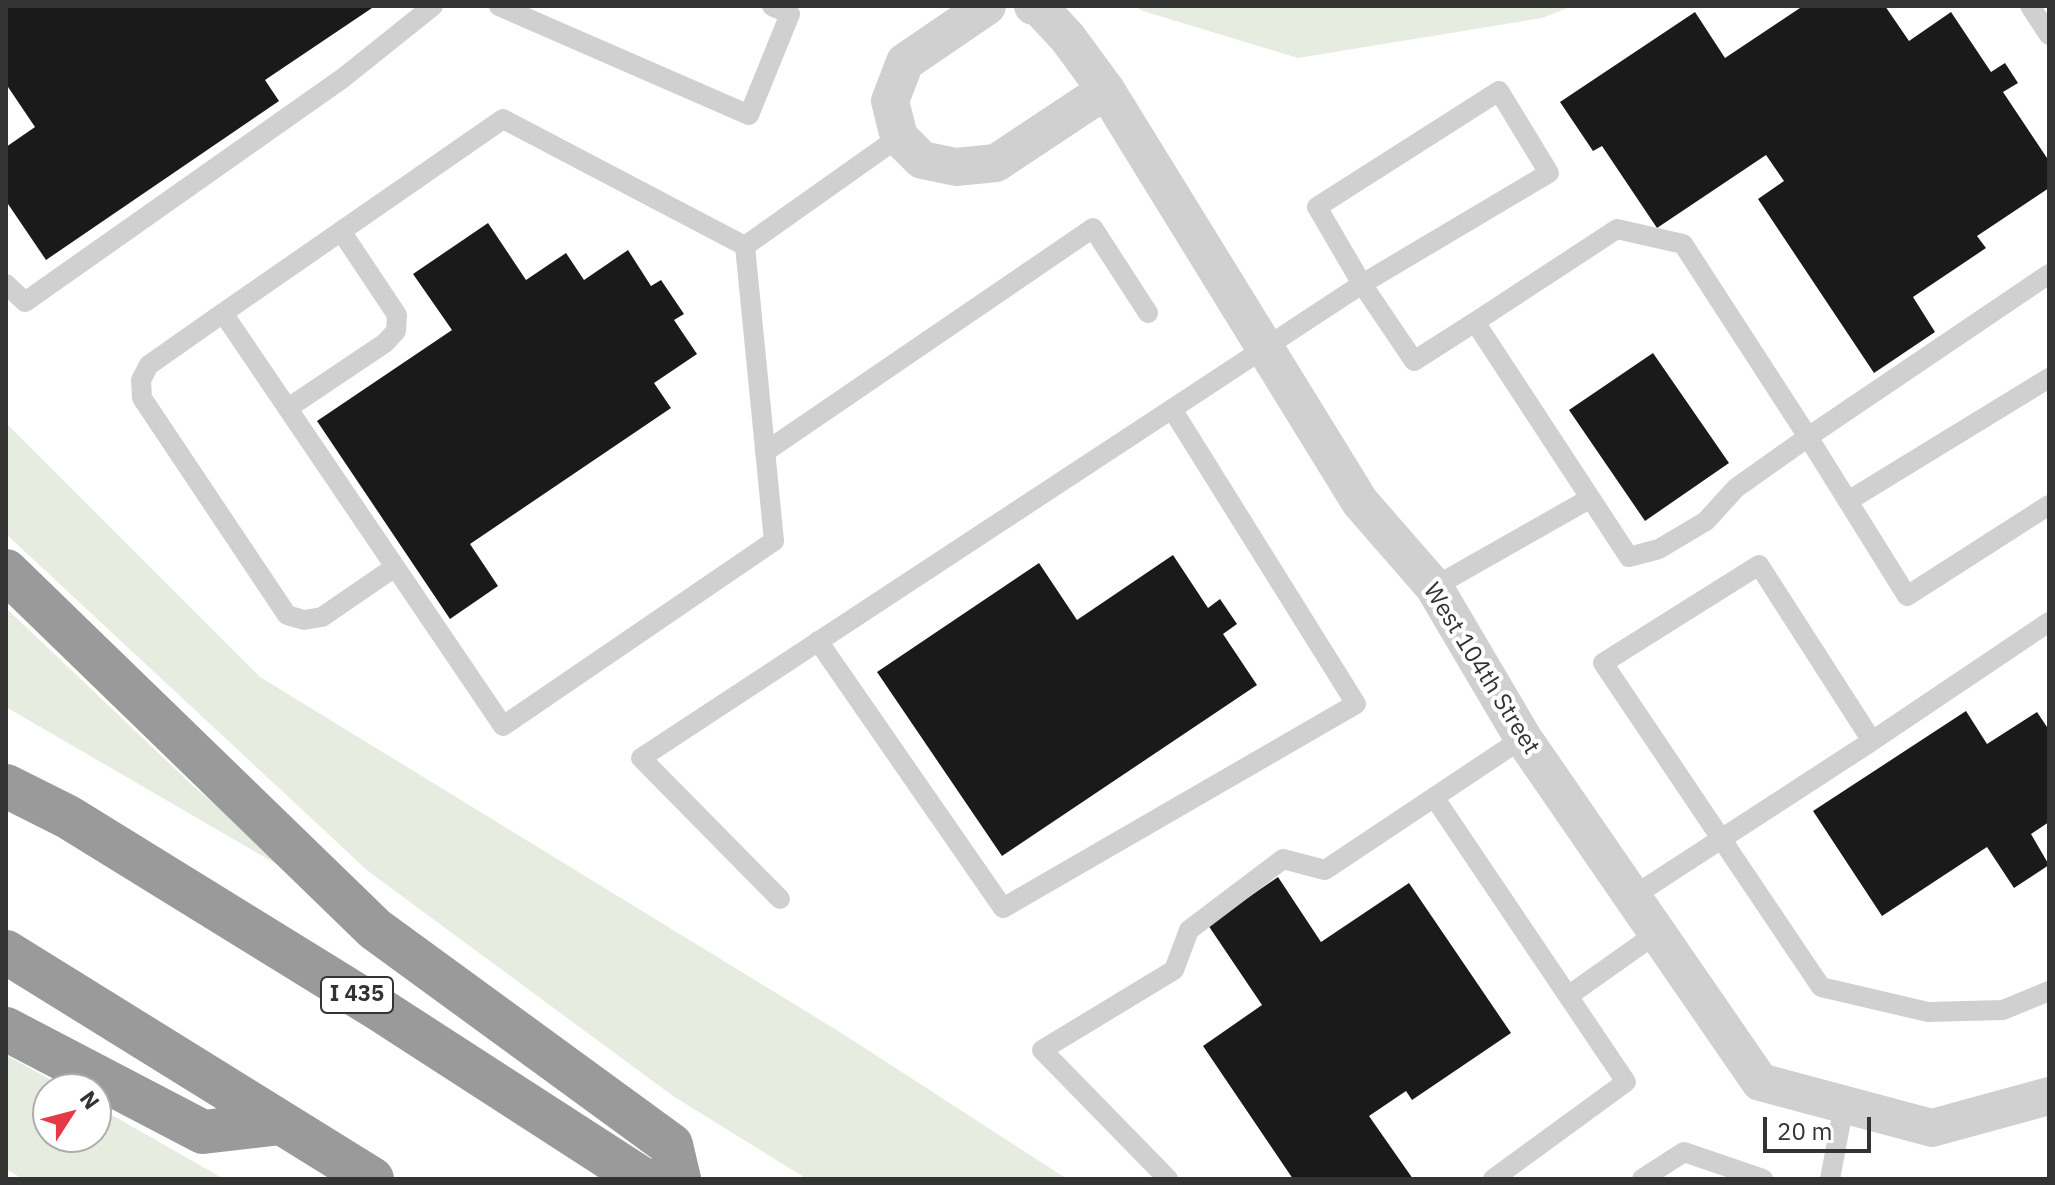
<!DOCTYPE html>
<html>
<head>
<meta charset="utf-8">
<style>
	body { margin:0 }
	#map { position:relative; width:2055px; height:1185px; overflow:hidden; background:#fff; font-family:"IBM Plex Sans",sans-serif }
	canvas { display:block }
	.frame { position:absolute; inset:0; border:8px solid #333; pointer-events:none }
	.north { position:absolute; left:32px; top:1073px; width:80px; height:80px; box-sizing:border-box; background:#fff; border:2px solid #adadad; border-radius:50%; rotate:54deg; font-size:22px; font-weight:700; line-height:32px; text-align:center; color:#333 }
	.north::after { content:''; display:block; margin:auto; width:28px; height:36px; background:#e63946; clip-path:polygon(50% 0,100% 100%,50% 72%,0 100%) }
	.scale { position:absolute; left:1763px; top:1117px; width:108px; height:36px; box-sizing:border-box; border:4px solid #333; border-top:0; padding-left:10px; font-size:24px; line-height:28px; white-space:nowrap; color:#333; -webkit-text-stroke:6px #fff; paint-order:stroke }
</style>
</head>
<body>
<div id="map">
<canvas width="2055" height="1185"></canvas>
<div class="frame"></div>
<div class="north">N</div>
<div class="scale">20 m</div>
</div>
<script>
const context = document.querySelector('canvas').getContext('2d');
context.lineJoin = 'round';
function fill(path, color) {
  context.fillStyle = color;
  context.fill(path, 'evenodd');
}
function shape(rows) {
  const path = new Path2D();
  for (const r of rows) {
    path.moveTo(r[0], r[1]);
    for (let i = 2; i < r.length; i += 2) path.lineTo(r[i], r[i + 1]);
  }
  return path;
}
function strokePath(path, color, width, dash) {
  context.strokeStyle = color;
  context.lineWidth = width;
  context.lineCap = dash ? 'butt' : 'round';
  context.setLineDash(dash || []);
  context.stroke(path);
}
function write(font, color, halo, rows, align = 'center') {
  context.font = font + ' "IBM Plex Sans",sans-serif';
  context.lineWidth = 8;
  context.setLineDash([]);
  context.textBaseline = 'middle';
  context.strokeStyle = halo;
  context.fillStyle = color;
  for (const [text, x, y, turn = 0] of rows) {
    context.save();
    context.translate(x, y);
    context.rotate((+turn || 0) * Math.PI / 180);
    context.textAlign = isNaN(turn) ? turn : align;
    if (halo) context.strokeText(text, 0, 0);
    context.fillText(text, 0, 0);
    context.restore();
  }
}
fill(shape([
	[1134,6,1573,6,1542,18,1298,58,1143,11],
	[6,423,260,677,843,1034,1067,1179,807,1179,673,1096,368,871,6,534],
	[6,608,193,786,288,866,278,865,6,707],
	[6,1055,67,1089,48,1089,48,1137,96,1137,96,1106,224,1179,23,1179,6,1169]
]), '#e6ecdf');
fill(shape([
	[6,6,375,6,265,80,279,101,46,260,6,201,6,147,35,127,6,84],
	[1803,6,1885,6,1909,41,1951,12,1991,72,2005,63,2018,83,2003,92,2049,161,2049,188,1977,236,1986,248,1913,297,1935,332,1874,373,1758,199,1784,181,1766,155,1657,228,1602,146,1593,151,1560,102,1695,12,1725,58],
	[488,223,526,280,566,253,584,280,628,250,651,286,661,280,684,314,674,320,697,354,654,383,671,408,470,544,498,586,450,619,317,421,452,330,413,274],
	[1653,353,1729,463,1645,521,1569,410],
	[1173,555,1208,608,1220,599,1237,624,1223,634,1257,685,1002,856,877,672,1039,563,1077,620],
	[1966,711,1987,744,2037,712,2049,730,2049,822,2031,834,2049,865,2014,888,1987,847,1882,916,1813,811],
	[1278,877,1321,942,1409,883,1511,1033,1412,1100,1406,1091,1369,1116,1413,1179,1293,1179,1203,1046,1262,1005,1208,925]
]), '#1a1a1a');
strokePath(shape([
	[499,6,749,115,790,14,772,6],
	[2030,6,2049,35],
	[745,246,503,119,223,313,503,726,774,541,745,246,899,137],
	[2049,274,1808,437,1683,244,1617,229,1475,322,1629,557,1659,549,1706,521,1736,488,1808,437,1907,596,2049,505],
	[6,284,25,302,343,78,433,6],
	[223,313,149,365,141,380,142,398,287,615,304,620,322,617,395,567],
	[288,408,385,343,396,331,397,315,341,231],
	[765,452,1093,228,1148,313],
	[1848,501,2049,378],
	[1434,587,1589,499],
	[2049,622,1872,741,1759,565,1603,663,1821,987,1928,1012,2003,1010,2049,991],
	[818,641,1003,908,1356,704,1172,409],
	[1434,797,1626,1082,1493,1179],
	[1632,897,1872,741],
	[780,899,641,758,1362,284,1549,173,1499,91,1317,207,1362,284,1414,361,1475,322],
	[1568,996,1657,933],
	[1168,1179,1042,1050,1174,970,1189,930,1283,859,1325,870,1523,738],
	[1642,1179,1684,1152,1763,1179],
	[1830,1179,1844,1105]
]), '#d0d0d0', 20);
strokePath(shape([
	[987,6,905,62,890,101,899,137,922,160,956,167,996,163,1106,90],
	[1033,6,1039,7,1067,37,1106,90,1360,502,1434,587,1523,738,1760,1082,1932,1128,2049,1096]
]), '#d0d0d0', 38);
strokePath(shape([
	[6,571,375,929,671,1145,679,1179],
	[6,786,68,817,379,1009,642,1179],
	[6,952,372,1179],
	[6,1029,203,1132,281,1123]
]), '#9a9a9a', 44);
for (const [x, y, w] of [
	[357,995,72]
]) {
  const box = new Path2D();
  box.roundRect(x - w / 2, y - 18, w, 36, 6);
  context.fillStyle = '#fff';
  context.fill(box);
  strokePath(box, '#333', 2);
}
write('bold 22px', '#333', null, [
	["I 435",357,995]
]);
write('24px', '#333', '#fff', [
	["West 104th Street",1481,669,58]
]);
</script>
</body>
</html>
